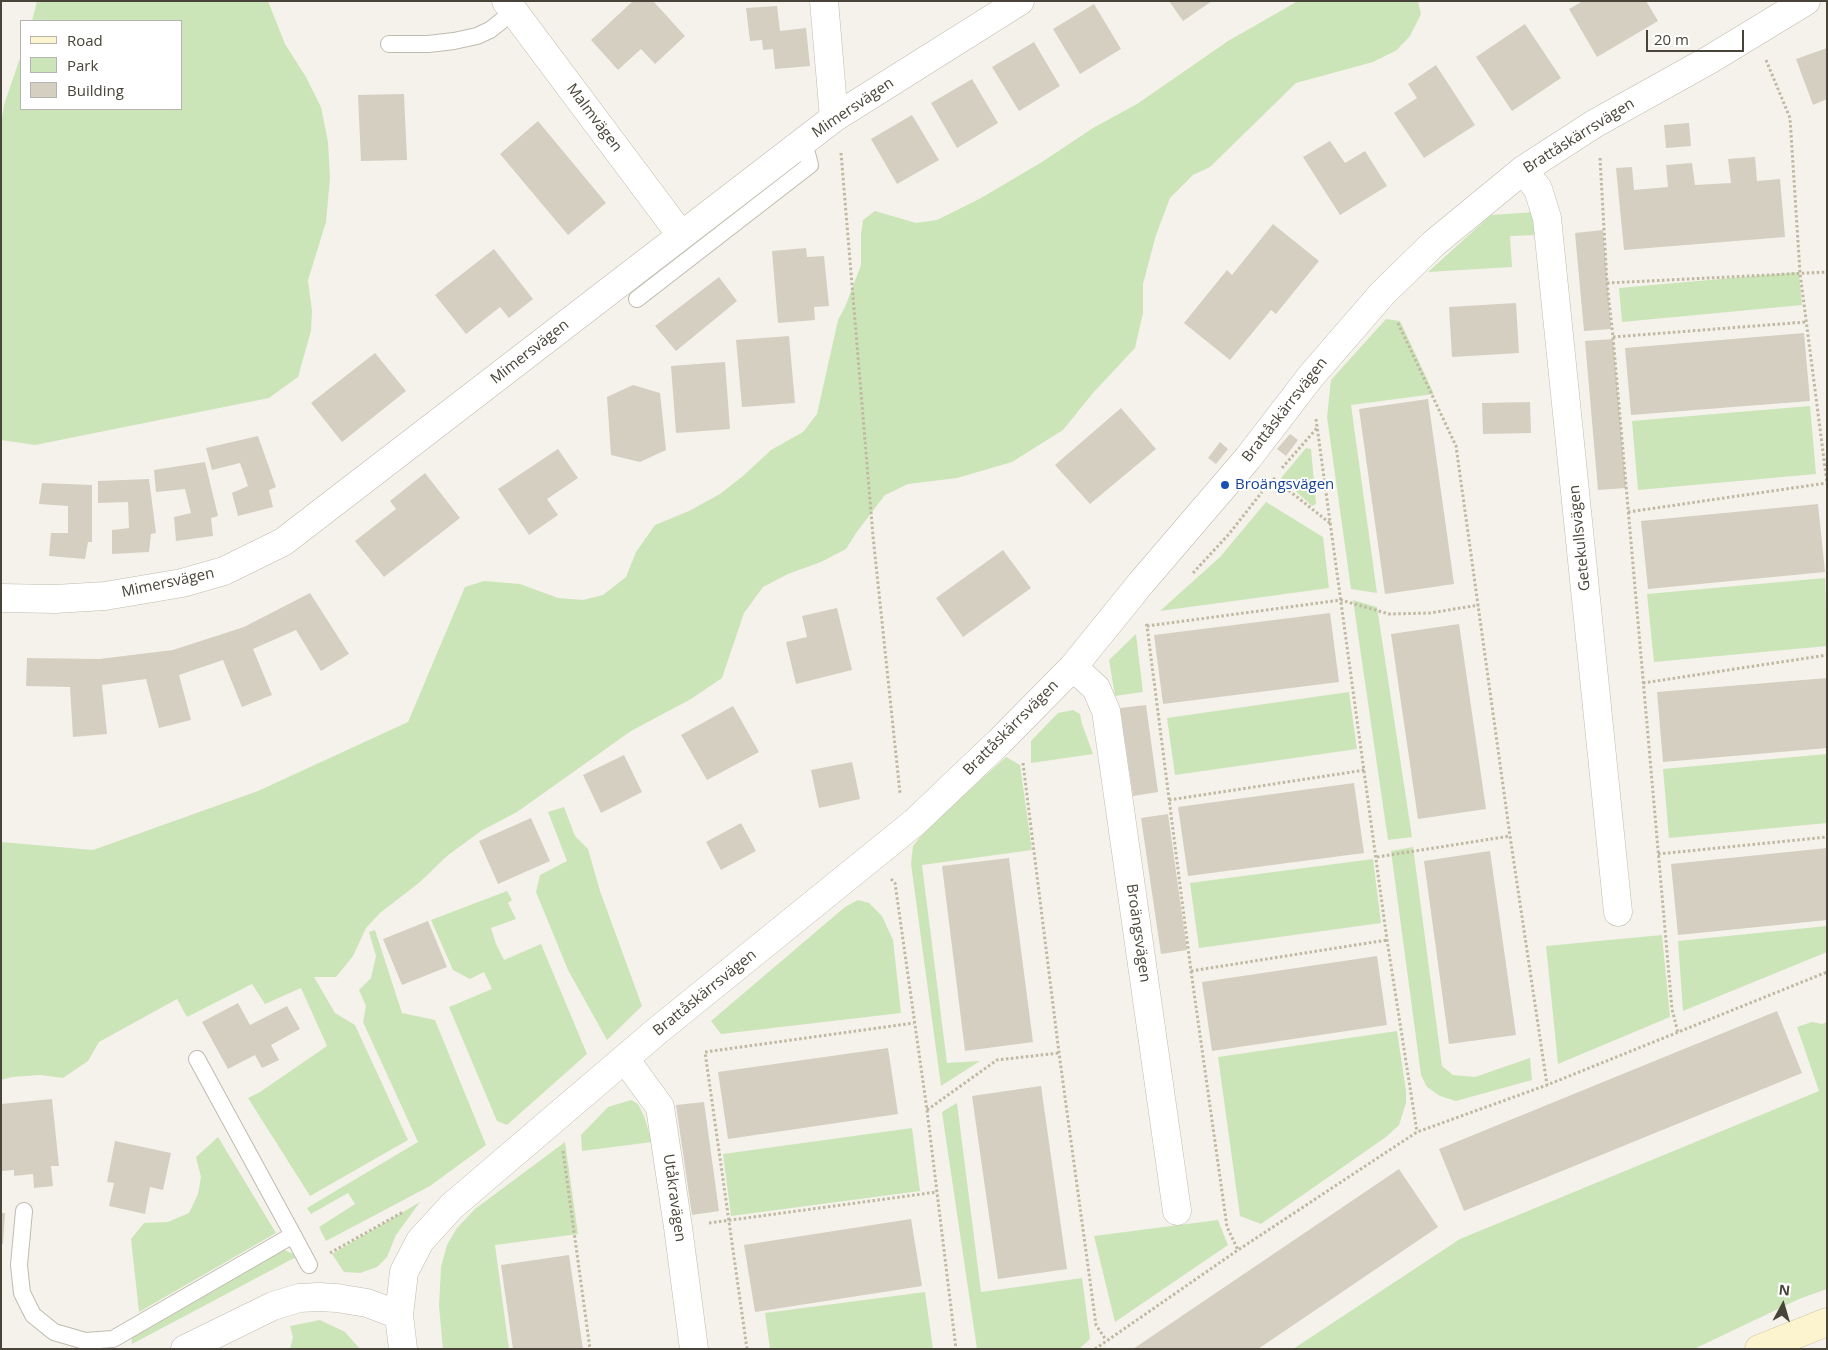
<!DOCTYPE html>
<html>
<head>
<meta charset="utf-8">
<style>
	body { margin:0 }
	#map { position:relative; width:1828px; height:1350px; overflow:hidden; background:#f4f2eb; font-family:"Open Sans",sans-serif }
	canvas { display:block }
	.frame { position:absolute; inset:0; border:2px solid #484439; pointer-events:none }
	.legend { position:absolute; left:20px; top:20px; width:162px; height:90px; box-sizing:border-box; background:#fff; border:1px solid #b6b4b0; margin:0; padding:6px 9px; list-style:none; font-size:15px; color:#484439 }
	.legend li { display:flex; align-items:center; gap:10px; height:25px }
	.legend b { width:25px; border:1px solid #b6b4b0 }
	.north { position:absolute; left:1758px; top:1280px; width:50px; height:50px; -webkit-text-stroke:4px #fff; paint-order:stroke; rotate:6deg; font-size:14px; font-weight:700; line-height:20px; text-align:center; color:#484439 }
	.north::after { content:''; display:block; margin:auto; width:18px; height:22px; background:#484439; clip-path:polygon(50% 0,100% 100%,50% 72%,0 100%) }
	.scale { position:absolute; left:1646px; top:30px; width:98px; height:22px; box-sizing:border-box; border:2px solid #484439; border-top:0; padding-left:6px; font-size:15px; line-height:18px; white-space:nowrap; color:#484439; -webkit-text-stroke:4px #fff; paint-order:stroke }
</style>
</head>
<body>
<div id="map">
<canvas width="1828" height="1350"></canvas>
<div class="frame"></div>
<ul class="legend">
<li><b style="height:6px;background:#fbf4cf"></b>Road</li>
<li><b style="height:14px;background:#cce5b8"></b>Park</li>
<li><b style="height:14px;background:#d5cfc1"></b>Building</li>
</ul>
<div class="north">N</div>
<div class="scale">20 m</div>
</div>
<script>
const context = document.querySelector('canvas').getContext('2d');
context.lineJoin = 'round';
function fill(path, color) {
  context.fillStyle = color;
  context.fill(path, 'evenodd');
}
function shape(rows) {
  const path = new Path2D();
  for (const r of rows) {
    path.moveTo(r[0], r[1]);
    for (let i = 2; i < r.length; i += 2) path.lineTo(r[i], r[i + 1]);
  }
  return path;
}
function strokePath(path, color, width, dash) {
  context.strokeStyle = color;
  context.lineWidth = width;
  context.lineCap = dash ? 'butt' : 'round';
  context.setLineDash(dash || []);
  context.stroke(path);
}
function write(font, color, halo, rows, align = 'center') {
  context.font = font + ' "Open Sans",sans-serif';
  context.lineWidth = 4;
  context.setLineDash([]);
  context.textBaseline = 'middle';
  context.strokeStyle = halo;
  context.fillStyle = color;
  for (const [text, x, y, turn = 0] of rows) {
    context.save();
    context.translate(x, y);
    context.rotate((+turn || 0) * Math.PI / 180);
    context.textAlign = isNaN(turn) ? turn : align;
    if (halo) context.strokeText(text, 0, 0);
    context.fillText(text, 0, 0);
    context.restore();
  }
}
fill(shape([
	[37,1,268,1,285,44,306,77,321,107,328,142,330,178,326,222,308,280,312,311,311,331,298,377,269,398,35,445,1,440,1,124,4,105,21,55,21,109,181,109,181,21,32,21],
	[1298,1,1418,1,1421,14,1410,36,1397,50,1373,62,1296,83,1210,167,1193,175,1170,198,1156,235,1143,284,1143,313,1135,348,1093,393,1063,430,1012,462,957,478,908,484,885,495,856,533,846,549,821,562,788,574,763,587,744,613,722,678,691,699,631,731,517,812,481,831,447,856,420,882,380,913,366,928,353,956,336,977,314,977,335,1013,355,1025,408,1140,310,1196,248,1098,260,1092,327,1046,301,988,265,1004,252,984,187,1017,177,999,99,1042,88,1061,63,1078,40,1075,12,1077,1,1080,1,842,93,850,258,791,408,722,465,587,484,581,520,584,558,598,583,600,603,595,626,577,636,552,655,525,689,511,720,494,743,476,771,450,803,432,817,414,838,320,845,307,861,265,861,234,863,220,875,211,916,223,937,220,981,198,1042,162,1093,128,1137,104,1228,41],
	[1535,212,1536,235,1510,236,1512,267,1428,272,1491,215],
	[1799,272,1802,305,1622,322,1619,288],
	[1386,319,1400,321,1434,394,1351,405,1377,593,1351,589,1327,417,1331,380],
	[1810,406,1816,474,1638,490,1632,421],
	[1306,448,1311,449,1316,504,1312,506,1281,478],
	[1266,502,1323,537,1329,588,1160,611,1220,557],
	[1825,578,1827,646,1654,662,1647,594],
	[1353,600,1377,607,1412,837,1388,840],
	[1136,634,1143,692,1115,696,1109,660],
	[1349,692,1357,749,1175,775,1167,718],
	[1073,710,1080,714,1082,724,1093,754,1031,763,1031,741,1058,713],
	[1827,754,1827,823,1669,838,1663,769],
	[1006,757,1020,765,1032,850,922,865,947,1063,980,1061,941,1086,911,864,913,846,928,827],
	[564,807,575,836,588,849,600,891,642,1006,607,1040,568,970,536,892,540,875,567,861,548,812],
	[1413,847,1442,1066,1453,1075,1475,1077,1530,1058,1532,1080,1456,1101,1440,1096,1427,1087,1421,1075,1391,851],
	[1373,859,1381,923,1199,948,1190,883],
	[507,891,512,900,508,903,516,919,491,928,496,944,504,960,541,944,587,1054,507,1125,497,1121,449,1007,492,989,484,972,470,979,453,970,431,920],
	[858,900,869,903,882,916,893,940,901,1013,721,1034,711,1021,845,907],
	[1827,926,1827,952,1683,1011,1678,941],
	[375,930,402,1013,435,1020,486,1145,430,1186,326,1241,319,1227,355,1204,348,1193,311,1214,307,1208,418,1142,363,1022,366,1006,359,990,371,978,376,956,369,932],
	[1662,935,1670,1017,1558,1064,1546,946],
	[1812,1022,1822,1024,1827,1022,1827,1289,1799,1299,1694,1349,1293,1349,1460,1239,1819,1091,1797,1027],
	[1397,1031,1406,1091,1406,1103,1399,1125,1386,1137,1261,1224,1240,1216,1218,1057],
	[631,1100,638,1104,644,1116,652,1142,582,1151,581,1135,608,1107],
	[957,1103,981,1292,1082,1278,1090,1339,1079,1349,977,1349,942,1112],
	[912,1128,920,1191,731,1216,723,1154],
	[218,1137,276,1233,139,1312,131,1239,144,1223,168,1222,189,1213,198,1194,201,1177,196,1157],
	[565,1142,578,1234,495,1245,509,1349,443,1349,439,1306,441,1267,447,1245,457,1228,475,1209],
	[420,1202,396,1235,387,1257,377,1267,360,1273,344,1272,332,1254],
	[1218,1220,1228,1245,1115,1322,1094,1236],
	[282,1249,298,1256,132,1344,131,1333],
	[925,1292,933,1349,770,1349,765,1313],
	[320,1320,345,1332,360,1349,290,1349,293,1337,290,1326]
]), '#cce5b8');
fill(shape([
	[633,1,653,1,685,36,655,64,641,49,618,70,591,40],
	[1169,1,1212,1,1183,21],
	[1583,1,1646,1,1658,21,1597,57,1569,9],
	[1094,4,1121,49,1080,74,1053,29],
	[777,6,780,31,806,28,810,66,775,69,773,49,763,50,762,40,750,41,746,8],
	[1525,24,1561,78,1512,111,1476,57],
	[1034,42,1060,86,1019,111,992,67],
	[1827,48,1827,99,1813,105,1796,59],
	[1436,65,1475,125,1424,158,1394,113,1417,98,1408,84],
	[972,79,998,123,957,148,931,103],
	[404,94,407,160,361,161,358,95],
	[912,115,939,160,897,184,871,139],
	[538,121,606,203,568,235,500,154],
	[1689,123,1691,146,1666,148,1664,125],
	[1330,141,1345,163,1365,151,1387,186,1340,215,1303,157],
	[1755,157,1757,181,1780,179,1785,237,1624,250,1616,168,1632,167,1634,190,1668,187,1666,165,1692,163,1695,185,1731,183,1728,159],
	[1273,224,1319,261,1276,314,1271,310,1230,360,1184,323,1227,270,1232,275],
	[1603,230,1611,329,1584,331,1575,233],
	[806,248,807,257,824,256,829,306,814,307,815,320,778,323,772,251],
	[494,249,533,299,509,318,500,307,466,334,435,295],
	[719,277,737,301,676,351,655,326],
	[1516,303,1519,353,1452,357,1449,307],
	[1804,333,1810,401,1631,415,1625,348],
	[789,336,795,403,742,407,736,340],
	[1613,339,1626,488,1598,490,1585,341],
	[375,353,406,391,342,442,311,403],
	[725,362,730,429,676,433,671,366],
	[633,385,660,393,666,450,640,462,611,455,607,397],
	[1428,399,1454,584,1385,594,1359,409],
	[1530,402,1531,433,1483,434,1482,403],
	[1121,408,1156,449,1090,504,1055,465],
	[1290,434,1298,440,1286,456,1277,449],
	[258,436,276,487,269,490,273,507,238,516,232,493,248,486,240,463,212,470,206,448],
	[1220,442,1228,449,1216,464,1208,458],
	[558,449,578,478,547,499,558,515,529,535,498,489],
	[205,462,218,516,211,518,213,536,176,541,174,517,191,513,185,489,156,492,154,470],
	[425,473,460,518,384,577,355,541,396,509,390,501],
	[149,479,156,533,151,534,149,552,112,554,112,530,129,528,128,502,98,503,98,481],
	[42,483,92,485,92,542,88,542,85,559,49,556,51,533,68,533,68,506,39,504],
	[1818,504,1825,572,1648,589,1641,521],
	[1003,550,1031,588,963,637,936,598],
	[310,593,349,654,321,671,296,630,253,649,272,695,242,707,223,660,179,675,191,720,159,728,146,679,102,685,107,734,73,737,70,687,26,686,27,658,99,659,173,650,244,627],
	[837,608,852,670,796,684,786,642,807,637,802,616],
	[1330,613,1339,682,1163,704,1154,635],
	[1459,624,1486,809,1418,819,1391,634],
	[1827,678,1827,748,1663,762,1657,692],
	[1146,705,1158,792,1133,796,1120,708],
	[733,706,759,752,707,780,681,735],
	[624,755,642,792,601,813,583,775],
	[852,762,860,799,819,808,811,770],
	[1354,783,1364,853,1188,876,1178,807],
	[1168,814,1187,950,1161,954,1141,818],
	[531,818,550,861,498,884,479,841],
	[741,823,756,851,721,870,706,842],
	[1827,848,1827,920,1678,935,1671,864],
	[1490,851,1516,1035,1449,1044,1424,861],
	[1009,858,1033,1042,965,1051,942,866],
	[428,921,447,967,402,985,383,939],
	[1377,956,1387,1025,1212,1051,1202,982],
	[238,1003,250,1025,287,1006,300,1029,271,1045,279,1060,262,1068,255,1055,228,1069,202,1022],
	[1777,1011,1802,1073,1464,1211,1439,1149],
	[888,1048,898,1114,728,1139,718,1072],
	[1041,1086,1067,1269,998,1279,972,1096],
	[52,1099,59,1166,51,1166,53,1186,34,1188,33,1174,14,1176,14,1170,1,1171,1,1104],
	[704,1102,719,1211,692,1215,676,1105],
	[115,1141,171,1153,163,1190,150,1187,145,1214,109,1206,114,1183,107,1182],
	[1399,1169,1438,1227,1258,1349,1133,1349],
	[1,1213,5,1213,3,1244,1,1244],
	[911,1219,922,1286,755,1312,744,1245],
	[569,1255,583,1349,513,1349,501,1265]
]), '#d5cfc1');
const lane = shape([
	[389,44,428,44,454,41,477,36,490,30,514,11],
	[637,299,810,165,804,142],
	[197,1059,293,1235],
	[24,1211,19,1265,22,1293,33,1315,54,1332,85,1341,113,1339,293,1235,309,1265]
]);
const street = shape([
	[506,1,681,235],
	[824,1,834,118],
	[1523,170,1538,189,1547,218,1618,912],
	[1,598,55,599,105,596,182,583,224,571,283,542,834,118,1020,1],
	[1073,667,1096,688,1106,711,1177,1211],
	[625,1059,660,1107,678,1227,694,1349],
	[185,1349,273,1306,299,1298,319,1297,337,1298,367,1303,399,1315],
	[403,1349,399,1315,404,1272,420,1241,452,1206,657,1031,915,822,1000,741,1073,667,1141,583,1248,458,1311,376,1382,294,1433,244,1523,170,1594,124,1709,60,1806,1]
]);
const secondary = shape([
	[1759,1349,1827,1322]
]);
strokePath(lane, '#bfbbae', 18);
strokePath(street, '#bfbbae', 29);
strokePath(secondary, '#d0c89e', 29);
strokePath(shape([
	[1766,60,1790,118,1800,273,1827,483],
	[841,153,873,536,900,793],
	[1600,158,1607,283,1613,337,1672,1009,1678,1033],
	[1607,283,1827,272],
	[1398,323,1456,446,1510,836,1547,1085],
	[1613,337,1806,322],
	[1316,419,1387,940,1417,1132],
	[1282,468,1317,428],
	[1273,478,1331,524],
	[1628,512,1827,483],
	[1193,573,1229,534,1262,492],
	[1146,624,1147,626,1191,971,1227,1227,1238,1250],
	[1147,626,1341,600,1389,614,1430,613,1479,605],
	[1643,683,1827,655],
	[1023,763,1059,1053,1096,1325,1106,1340],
	[1169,800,1365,770],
	[1658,854,1827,837],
	[1377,857,1510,836],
	[891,879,895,883,927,1110,956,1349],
	[1191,971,1387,940],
	[927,1110,997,1060,1059,1053],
	[563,1151,590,1349],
	[709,1223,937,1192],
	[330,1253,403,1212],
	[747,1349,705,1052,914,1023],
	[1095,1349,1238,1250,1417,1132,1547,1085,1827,972]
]), '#c0b8a1', 3, [2.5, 2.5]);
strokePath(lane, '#fff', 16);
strokePath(street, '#fff', 28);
strokePath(secondary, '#fbf4cf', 28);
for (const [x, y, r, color] of [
	[1225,485,5,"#1a4fb4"]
]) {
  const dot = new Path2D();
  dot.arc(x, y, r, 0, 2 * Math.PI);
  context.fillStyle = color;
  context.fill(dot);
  strokePath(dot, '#fff', 2);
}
write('15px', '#484439', '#fff', [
	["Mimersvägen",853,108,-34],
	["Malmvägen",594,118,53],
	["Brattåskärrsvägen",1579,136,-32],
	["Mimersvägen",530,352,-38],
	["Brattåskärrsvägen",1285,410,-52],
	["Getekullsvägen",1580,538,-96],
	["Mimersvägen",168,583,-12],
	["Brattåskärrsvägen",1011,728,-45],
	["Broängsvägen",1138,933,82],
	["Brattåskärrsvägen",705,993,-39],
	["Utåkravägen",674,1198,82]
]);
write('15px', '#164399', '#fff', [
	["Broängsvägen",1235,485]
], 'left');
</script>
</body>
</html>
